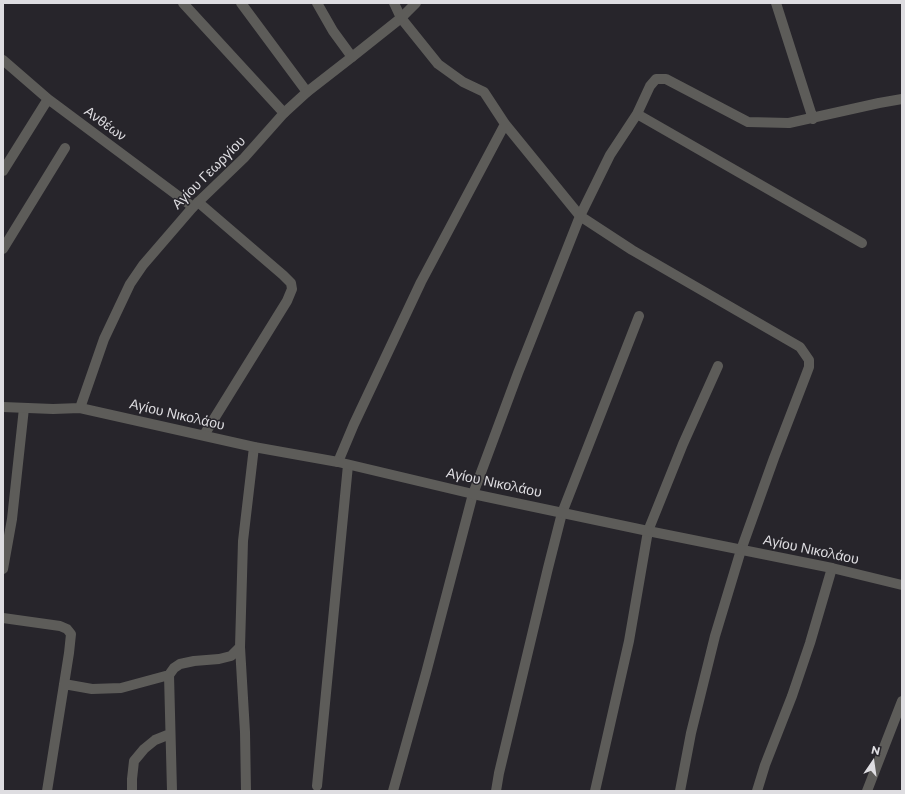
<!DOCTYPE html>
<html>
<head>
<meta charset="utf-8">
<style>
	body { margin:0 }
	#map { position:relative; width:905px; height:794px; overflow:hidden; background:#27252b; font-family:Montserrat,sans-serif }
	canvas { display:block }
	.frame { position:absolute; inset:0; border:4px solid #dedde1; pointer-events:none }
	.north { position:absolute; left:853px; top:742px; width:40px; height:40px; -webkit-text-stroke:3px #27252b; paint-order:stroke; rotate:13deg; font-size:11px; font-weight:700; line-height:16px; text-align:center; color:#dedde1 }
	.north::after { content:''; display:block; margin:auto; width:14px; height:18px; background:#dedde1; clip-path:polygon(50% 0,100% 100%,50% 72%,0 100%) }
</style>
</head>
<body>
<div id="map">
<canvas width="905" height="794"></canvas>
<div class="frame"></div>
<div class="north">N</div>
</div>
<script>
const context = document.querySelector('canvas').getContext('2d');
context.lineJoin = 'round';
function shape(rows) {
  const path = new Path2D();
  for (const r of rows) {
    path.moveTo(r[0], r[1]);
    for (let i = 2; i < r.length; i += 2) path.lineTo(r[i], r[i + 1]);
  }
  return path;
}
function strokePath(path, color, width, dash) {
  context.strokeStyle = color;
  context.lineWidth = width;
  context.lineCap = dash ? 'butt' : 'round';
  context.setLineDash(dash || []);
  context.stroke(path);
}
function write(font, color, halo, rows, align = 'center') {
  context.font = font + ' Montserrat,sans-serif';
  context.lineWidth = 3;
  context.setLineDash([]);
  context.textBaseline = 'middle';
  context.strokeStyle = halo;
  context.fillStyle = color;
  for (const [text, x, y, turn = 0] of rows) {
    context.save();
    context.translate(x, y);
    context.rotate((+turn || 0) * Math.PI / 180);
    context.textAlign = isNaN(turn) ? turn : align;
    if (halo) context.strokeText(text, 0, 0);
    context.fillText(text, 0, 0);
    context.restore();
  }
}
strokePath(shape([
	[183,3,284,113],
	[241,3,307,92],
	[317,3,333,31,352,57],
	[394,3,401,18,438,64,463,82,484,92,505,124,580,216,632,250,800,347,809,360,809,367,806,375,774,458,741,550,715,636,691,733,680,791],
	[776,3,813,119],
	[3,60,48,99,193,207],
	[637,114,862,243],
	[3,171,48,99],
	[198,202,283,275,291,283,292,289,287,301,204,435],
	[3,249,65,148],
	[338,462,354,424,421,282,505,124],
	[3,569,12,519,24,408],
	[3,618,60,626,67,629,71,634,69,653,47,791],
	[169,675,172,791],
	[64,684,92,689,121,688,169,675,174,668,180,664,194,661,219,659,231,656,240,647],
	[317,786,348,465],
	[132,791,132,779,134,761,144,749,155,740,170,734],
	[246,791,245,732,240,647,243,541,254,447],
	[393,791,426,673,473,494,518,373,580,216,610,155,637,114,650,86,656,79,666,79,748,122,789,123,879,103,902,99],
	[496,791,499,773,548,568,562,513,639,316],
	[595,791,629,641,648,531,683,444,718,366],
	[757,791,765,765,792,696,810,643,832,568],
	[867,791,902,701]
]), '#5d5c59', 10);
strokePath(shape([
	[3,407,53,409,80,408,254,447,338,462,473,494,648,531,832,568,902,585],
	[80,408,104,339,130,284,143,265,193,207,244,158,284,113,307,92,352,57,401,18,416,3]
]), '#5d5c59', 10);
write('14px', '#dedde1', '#27252b', [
	["Ανθέων",105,124,36],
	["Αγίου Γεωργίου",209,173,-45],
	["Αγίου Νικολάου",177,415,13],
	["Αγίου Νικολάου",494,483,12],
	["Αγίου Νικολάου",811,550,12]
]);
</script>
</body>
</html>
